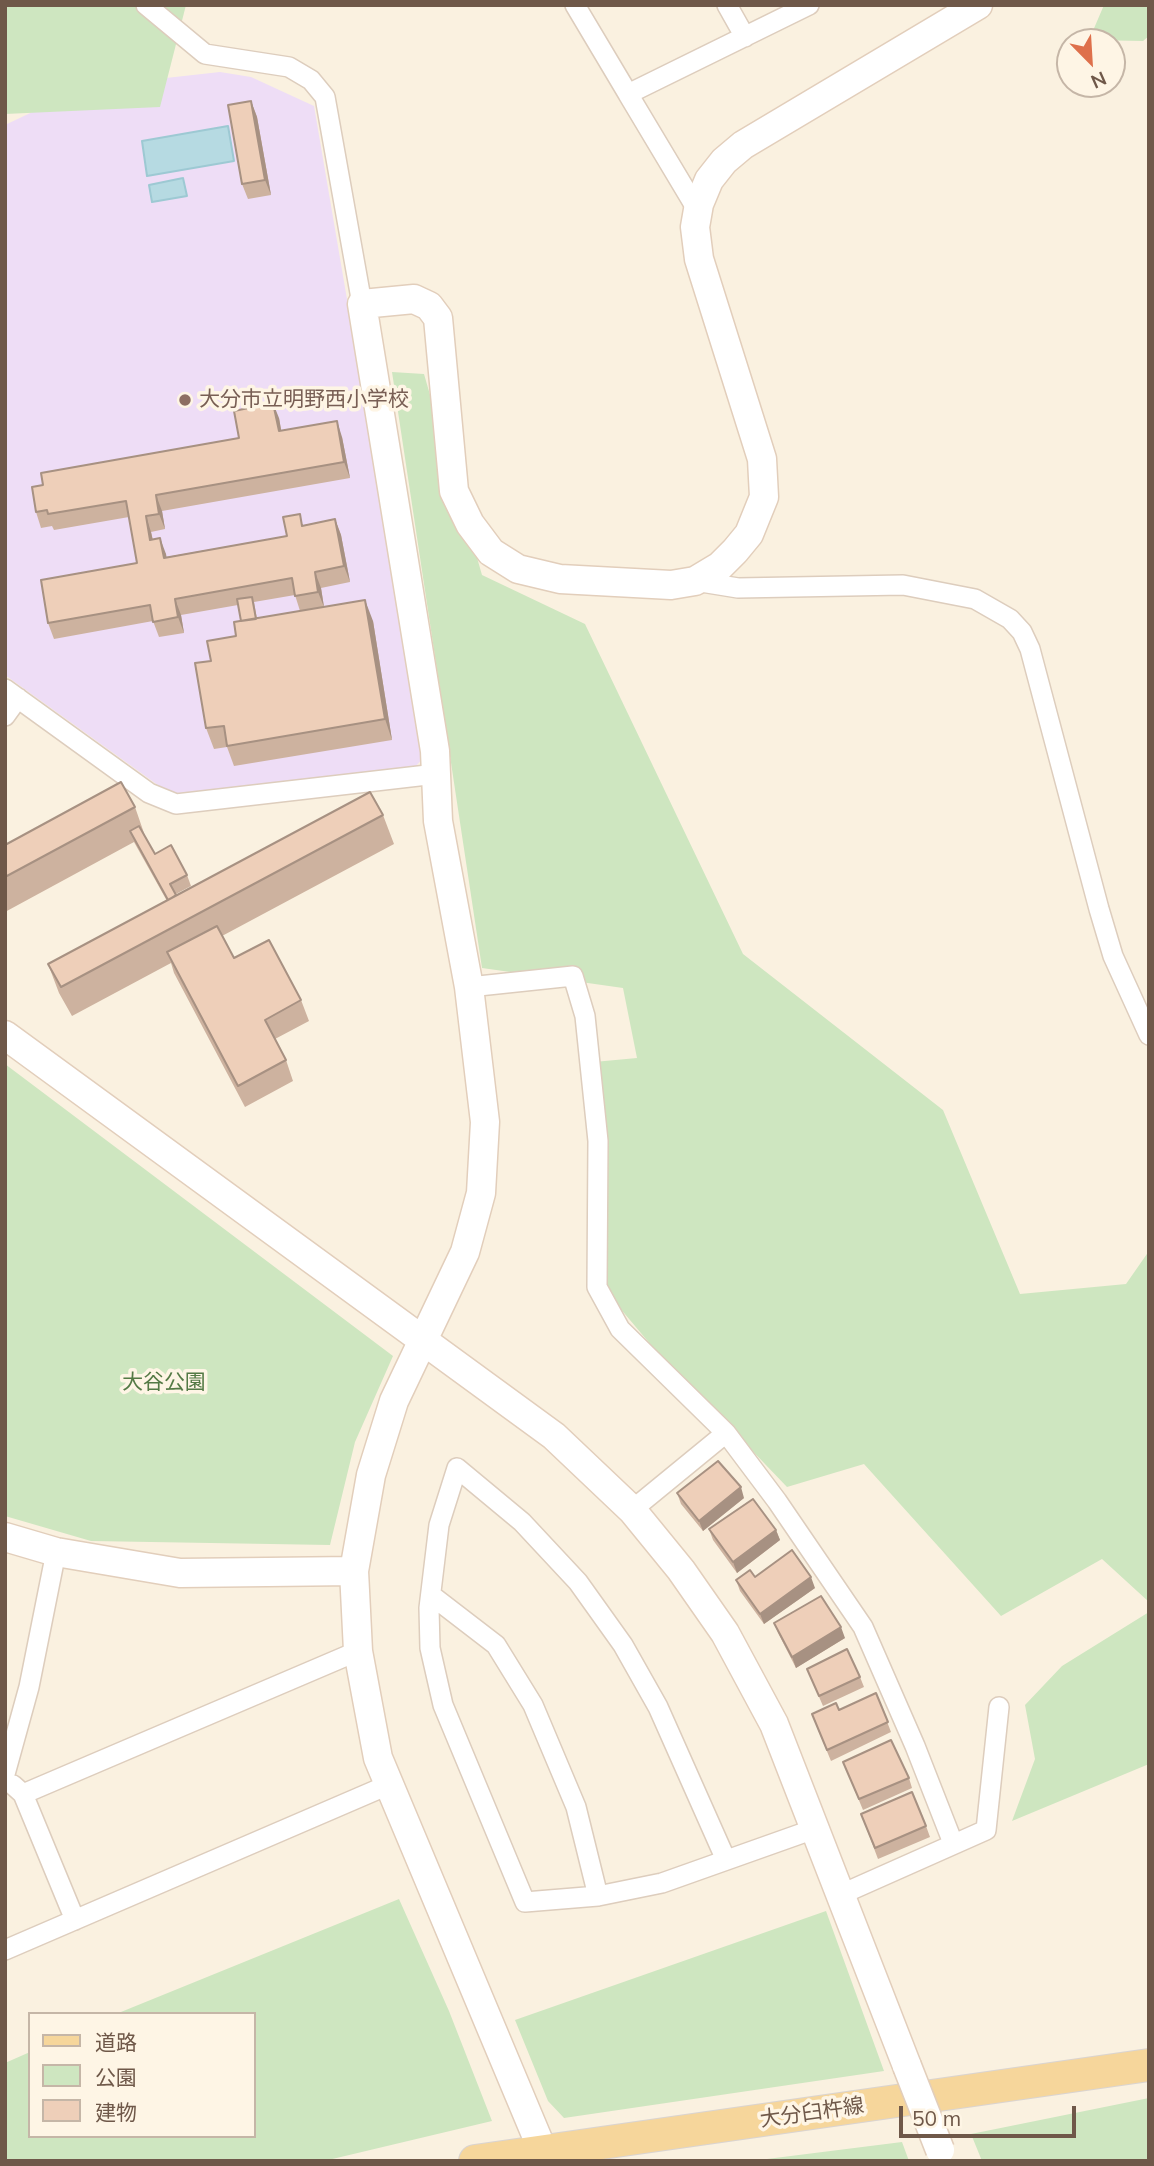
<!DOCTYPE html>
<html>
<head>
<meta charset="utf-8">
<style>
	body { margin:0 }
	#map { position:relative; width:1154px; height:2166px; overflow:hidden; background:#faf1e0; font-family:Mulish,"Noto Sans JP",sans-serif }
	canvas { display:block }
	.frame { position:absolute; inset:0; border:7px solid #6f5849; pointer-events:none }
	.legend { position:absolute; left:28px; top:2012px; width:228px; height:126px; box-sizing:border-box; background:#fef5e5; border:2px solid #c5b6a7; margin:0; padding:9px 12px; list-style:none; font-size:21px; color:#6f5849 }
	.legend li { display:flex; align-items:center; gap:14px; height:35px }
	.legend b { width:35px; border:2px solid #c5b6a7 }
	.north { position:absolute; left:1056px; top:28px; width:70px; height:70px; box-sizing:border-box; background:#fef5e5; border:2px solid #c5b6a7; border-radius:50%; rotate:156deg; font-size:19px; font-weight:700; line-height:28px; text-align:center; color:#6f5849 }
	.north::after { content:''; display:block; margin:auto; width:24px; height:32px; background:#de704b; clip-path:polygon(50% 0,100% 100%,50% 72%,0 100%) }
	.scale { position:absolute; left:899px; top:2106px; width:177px; height:32px; box-sizing:border-box; border:4px solid #6f5849; border-top:0; padding-left:9px; font-size:21px; line-height:24px; white-space:nowrap; color:#6f5849; -webkit-text-stroke:5px #fef5e5; paint-order:stroke }
</style>
</head>
<body>
<div id="map">
<canvas width="1154" height="2166"></canvas>
<div class="frame"></div>
<ul class="legend">
<li><b style="height:9px;background:#f6d69b"></b>道路</li>
<li><b style="height:19px;background:#cee6c0"></b>公園</li>
<li><b style="height:19px;background:#eecfb9"></b>建物</li>
</ul>
<div class="north">N</div>
<div class="scale">50 m</div>
</div>
<script>
const context = document.querySelector('canvas').getContext('2d');
context.lineJoin = 'round';
function fill(path, color) {
  context.fillStyle = color;
  context.fill(path, 'evenodd');
}
function shape(rows) {
  const path = new Path2D();
  for (const r of rows) {
    path.moveTo(r[0], r[1]);
    for (let i = 2; i < r.length; i += 2) path.lineTo(r[i], r[i + 1]);
  }
  return path;
}
function strokePath(path, color, width, dash) {
  context.strokeStyle = color;
  context.lineWidth = width;
  context.lineCap = dash ? 'butt' : 'round';
  context.setLineDash(dash || []);
  context.stroke(path);
}
function write(font, color, halo, rows, align = 'center') {
  context.font = font + ' Mulish,"Noto Sans JP",sans-serif';
  context.lineWidth = 7;
  context.setLineDash([]);
  context.textBaseline = 'middle';
  context.strokeStyle = halo;
  context.fillStyle = color;
  for (const [text, x, y, turn = 0] of rows) {
    context.save();
    context.translate(x, y);
    context.rotate((+turn || 0) * Math.PI / 180);
    context.textAlign = isNaN(turn) ? turn : align;
    if (halo) context.strokeText(text, 0, 0);
    context.fillText(text, 0, 0);
    context.restore();
  }
}
fill(shape([
	[220,72,251,77,314,106,425,756,416,766,173,796,5,675,5,125,85,87]
]), '#eeddf6');
fill(shape([
	[5,5,186,5,160,107,5,114],
	[1104,5,1149,5,1149,36,1143,41,1089,40],
	[392,372,424,374,482,575,585,624,743,954,943,1110,1020,1294,1126,1284,1149,1251,1149,1602,1102,1559,1001,1616,864,1464,787,1487,651,1345,603,1288,594,1062,637,1058,623,988,482,968],
	[5,1064,393,1356,355,1442,330,1545,91,1541,5,1516],
	[1149,1612,1149,1764,1012,1821,1035,1759,1025,1705,1062,1666],
	[399,1899,449,2011,492,2121,324,2161,5,2161,5,2063,30,2052,30,2136,254,2136,254,2014,116,2014],
	[826,1911,884,2071,564,2118,548,2101,515,2020],
	[1149,2098,1149,2161,982,2161,971,2134],
	[902,2142,909,2161,751,2161]
]), '#cee6c0');
const water = shape([
	[228,126,234,161,147,176,142,141,228,126],
	[183,178,187,196,152,202,149,185,183,178]
]);
fill(water, '#b6dae2');
strokePath(water, '#9dc9d3', 2);
const street = shape([
	[146,5,205,54,289,67,311,80,325,97,362,304],
	[575,5,628,94],
	[727,5,745,37],
	[698,211,628,94,809,5],
	[695,581,738,588,903,585,975,599,1010,619,1022,632,1030,649,1099,909,1113,956,1149,1035],
	[5,689,149,793,176,804,436,774],
	[5,716,18,698],
	[469,987,573,976,585,1016,598,1141,597,1287,620,1329,726,1433],
	[632,1510,726,1433,777,1501,863,1627,915,1746,953,1843],
	[431,1595,496,1645,533,1705,576,1807,598,1896],
	[5,1774,29,1687,56,1552],
	[13,1785,23,1794,75,1920],
	[23,1794,358,1651],
	[726,1860,658,1707,623,1645,578,1582,522,1522,457,1468,439,1525,429,1608,430,1648,443,1705,525,1902,598,1896,662,1883,817,1828],
	[842,1894,986,1830,999,1707],
	[5,1950,388,1785]
]);
const secondary = shape([
	[5,1035,554,1436,632,1510,681,1570,725,1633,774,1724,907,2066],
	[5,1537,56,1552,180,1573,354,1571],
	[547,2161,378,1758,358,1651,354,1571,371,1475,394,1401,465,1252,481,1193,485,1122,469,987,438,821,435,751,362,304,414,299,429,306,438,318,454,491,470,524,491,552,518,569,560,579,671,585,695,581,720,566,735,551,749,534,764,497,762,459,699,259,695,227,699,204,709,180,724,161,743,145,978,5]
]);
const primary = shape([
	[475,2161,1149,2065]
]);
strokePath(street, '#ddcdbd', 22);
strokePath(secondary, '#e2cebb', 31);
strokePath(primary, '#dad4d0', 34);
strokePath(street, '#fff', 19);
strokePath(secondary, '#fff', 28);
strokePath(primary, '#f6d69b', 32);
const secondaryBridge = shape([
	[907,2066,940,2150]
]);
strokePath(secondaryBridge, '#e2cebb', 31, []);
strokePath(secondaryBridge, '#fff', 28);
fill(shape([
	[251,101,257,117,271,195,248,199,242,184],
	[279,418,281,430,342,437,350,478,162,511,165,529,151,532,153,540,166,554,166,557,287,536,304,525,335,519,341,535,350,582,321,588,324,607,373,621,392,740,234,766,227,747,214,749,206,728,211,661,236,636,241,621,238,605,181,615,184,633,159,637,153,621,54,639,48,623,137,563,129,517,54,530,52,526,41,528,36,512,43,485,239,438],
	[295,595,300,611,257,619,254,602],
	[135,807,145,836,155,854,187,875,191,886,176,894,177,895,383,815,394,844,222,936,234,958,301,1000,309,1021,275,1039,286,1060,293,1081,245,1107,174,973,171,963,72,1016,59,993,48,964,167,901,134,842,5,912,5,845],
	[677,1493,744,1498,703,1531,681,1504],
	[709,1529,776,1530,780,1540,737,1573,713,1540],
	[755,1577,815,1588,764,1624,740,1591,736,1580],
	[774,1623,845,1638,796,1668,778,1633],
	[807,1669,860,1677,864,1687,823,1706],
	[876,1693,891,1732,831,1761,816,1725,839,1710],
	[843,1762,909,1778,912,1788,863,1810],
	[861,1814,926,1826,930,1837,878,1859]
]), '#cdb29f');
fill(shape([
	[251,101,257,117,271,195,265,180],
	[273,403,279,418,284,446,279,431],
	[337,421,342,437,350,478,344,462],
	[156,495,162,511,165,529,159,514],
	[146,516,151,532,156,556,150,540],
	[335,519,341,535,350,582,344,566],
	[160,538,166,554,170,574,164,558],
	[315,572,321,588,324,607,318,592],
	[175,599,181,615,184,633,178,617],
	[365,600,373,621,392,740,385,719],
	[741,1487,744,1498,703,1531,699,1521],
	[776,1530,780,1540,737,1573,733,1562],
	[811,1577,815,1588,764,1624,760,1614],
	[841,1627,845,1638,796,1668,792,1657]
]), '#a79182');
const building = shape([
	[251,101,265,180,242,184,228,105,251,101],
	[273,403,279,431,337,421,344,462,156,495,159,514,146,516,150,540,160,538,164,558,287,536,283,517,300,514,302,526,335,519,344,566,315,572,318,592,295,596,292,578,175,599,178,617,153,622,150,605,48,623,41,580,137,563,126,501,48,514,47,510,36,512,32,487,43,485,41,473,239,438,234,411,273,403],
	[252,597,256,619,241,621,237,599,252,597],
	[365,600,385,719,227,746,224,726,206,728,195,663,211,661,207,641,236,636,234,622,365,600],
	[121,782,135,807,5,877,5,845,121,782],
	[370,792,383,815,61,987,48,964,370,792],
	[139,826,155,854,171,845,187,875,170,884,176,895,168,900,130,831,139,826],
	[217,926,234,958,269,940,301,1000,265,1020,286,1060,238,1086,167,952,217,926],
	[718,1461,741,1487,699,1521,677,1493,718,1461],
	[753,1499,776,1530,733,1562,709,1529,753,1499],
	[792,1550,811,1577,760,1614,736,1580,750,1570,755,1577,792,1550],
	[821,1596,841,1627,792,1657,774,1623,821,1596],
	[847,1649,860,1677,819,1696,807,1669,847,1649],
	[876,1693,888,1722,827,1750,812,1714,836,1703,839,1710,876,1693],
	[891,1740,909,1778,859,1799,843,1762,891,1740],
	[912,1792,926,1826,875,1848,861,1814,912,1792]
]);
fill(building, '#eecfb9');
strokePath(building, '#a79182', 2);
for (const [x, y, r, color] of [
	[185,400,7,"#8d6e63"]
]) {
  const dot = new Path2D();
  dot.arc(x, y, r, 0, 2 * Math.PI);
  context.fillStyle = color;
  context.fill(dot);
  strokePath(dot, '#fef5e5', 2.5);
}
write('21px', '#785e54', '#fef5e5', [
	["大分市立明野西小学校",199,400]
], 'left');
write('21px', '#547a45', '#fef5e5', [
	["大谷公園",164,1383]
]);
write('21px', '#6f5849', '#fef5e5', [
	["大分臼杵線",812,2113,-8]
]);
</script>
</body>
</html>
